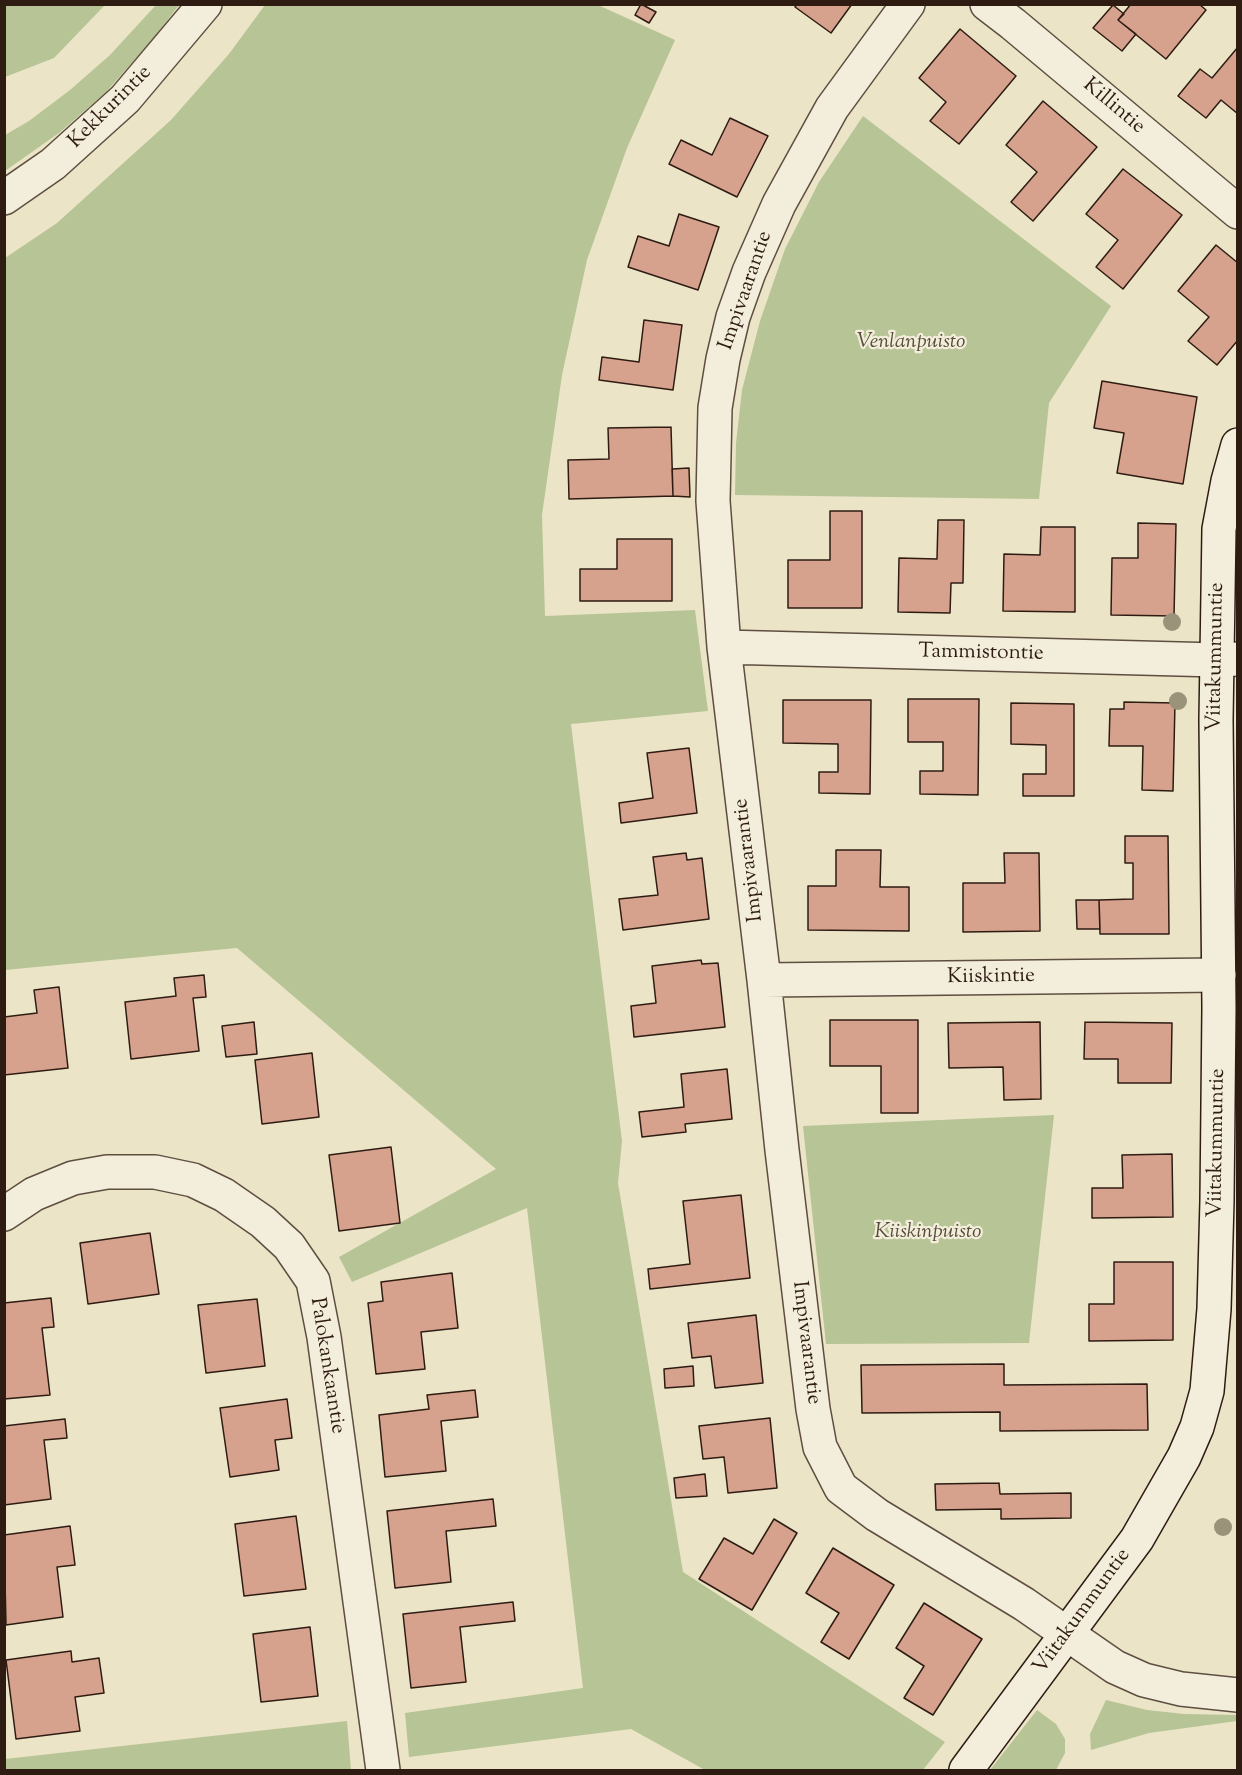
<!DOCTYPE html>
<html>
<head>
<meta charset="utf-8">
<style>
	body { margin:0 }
	#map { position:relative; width:1242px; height:1775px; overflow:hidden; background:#ece4c7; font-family:"Sorts Mill Goudy",serif }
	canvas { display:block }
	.frame { position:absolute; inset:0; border:6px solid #2e1c13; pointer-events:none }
</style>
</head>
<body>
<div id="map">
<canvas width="1242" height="1775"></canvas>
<div class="frame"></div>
</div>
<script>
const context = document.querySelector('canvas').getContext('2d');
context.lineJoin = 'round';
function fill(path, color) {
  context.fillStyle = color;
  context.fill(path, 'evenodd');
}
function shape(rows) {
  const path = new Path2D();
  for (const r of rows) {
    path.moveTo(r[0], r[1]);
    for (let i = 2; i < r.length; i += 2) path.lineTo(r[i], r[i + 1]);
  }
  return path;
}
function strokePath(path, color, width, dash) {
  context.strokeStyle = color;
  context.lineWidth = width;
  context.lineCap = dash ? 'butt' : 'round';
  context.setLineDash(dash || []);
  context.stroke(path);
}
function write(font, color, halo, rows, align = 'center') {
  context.font = font + ' "Sorts Mill Goudy",serif';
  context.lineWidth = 4.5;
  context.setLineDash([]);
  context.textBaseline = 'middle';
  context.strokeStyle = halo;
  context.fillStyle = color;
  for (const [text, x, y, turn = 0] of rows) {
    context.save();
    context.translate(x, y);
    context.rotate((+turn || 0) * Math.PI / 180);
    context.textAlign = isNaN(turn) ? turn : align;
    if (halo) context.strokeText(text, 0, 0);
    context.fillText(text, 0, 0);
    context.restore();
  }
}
fill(shape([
	[5,4,105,4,105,5,54,58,5,77],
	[156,5,179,5,153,39,106,92,59,133,5,171,5,135,29,121,70,90,110,55],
	[265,5,598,5,675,40,627,148,587,260,562,375,542,515,545,616,695,610,708,711,571,724,622,1141,618,1183,683,1572,945,1742,923,1770,705,1770,631,1729,409,1757,405,1713,583,1688,527,1208,352,1282,339,1257,496,1169,237,948,5,970,5,258,57,223,171,120,229,54],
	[863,116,1111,306,1049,403,1039,499,735,495,736,443,742,390,760,321,785,249,819,182],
	[1054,1115,1029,1343,826,1344,803,1126],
	[1106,1700,1147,1710,1184,1714,1237,1715,1237,1721,1149,1733,1091,1750,1090,1734],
	[1037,1710,1056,1724,1065,1739,1065,1753,1056,1770,990,1770],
	[347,1721,351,1770,5,1770,5,1759]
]), '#b7c496');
const building = shape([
	[641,4,656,12,649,23,635,15,641,4],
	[797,4,852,4,831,33,795,7,797,4],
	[1131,4,1199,4,1206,10,1166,59,1118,20,1131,4],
	[1113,5,1124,14,1118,20,1136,34,1122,51,1093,28,1113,5],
	[960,29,1016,76,959,144,930,121,946,102,919,78,960,29],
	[1238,47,1238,114,1221,100,1206,118,1178,96,1200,69,1212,78,1238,47],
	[1043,101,1097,147,1033,221,1011,202,1037,172,1006,145,1043,101],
	[730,118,768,136,737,197,669,164,681,140,712,155,730,118],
	[1123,169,1182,215,1123,289,1096,267,1118,240,1086,214,1123,169],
	[679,214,719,227,698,290,628,267,638,236,669,246,679,214],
	[1216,245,1238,263,1238,340,1217,365,1188,341,1209,317,1178,291,1216,245],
	[644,320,682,325,673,390,599,380,602,357,639,362,644,320],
	[1102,381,1197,397,1183,484,1117,473,1124,433,1094,428,1102,381],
	[671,427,673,496,569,499,568,460,609,459,608,428,671,427],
	[689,468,690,497,673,496,672,469,689,468],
	[830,511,862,511,862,608,788,608,788,560,830,560,830,511],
	[938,520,964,520,963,583,951,583,950,613,898,612,899,558,937,559,938,520],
	[1138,523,1176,524,1174,616,1111,615,1112,558,1138,558,1138,523],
	[1041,527,1075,527,1075,612,1003,611,1004,554,1040,555,1041,527],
	[617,539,672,539,672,601,580,601,580,569,617,569,617,539],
	[908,699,979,699,978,795,920,794,920,771,943,771,943,742,908,742,908,699],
	[783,700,871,700,870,794,819,793,819,772,838,772,838,744,783,743,783,700],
	[1124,702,1175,703,1173,791,1142,790,1143,746,1109,746,1110,709,1124,709,1124,702],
	[1011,703,1074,704,1074,796,1023,796,1023,774,1046,774,1046,745,1011,744,1011,703],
	[689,748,697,813,621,823,619,803,653,798,647,753,689,748],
	[1125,836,1168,836,1169,934,1100,934,1099,900,1133,899,1133,863,1125,863,1125,836],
	[836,850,881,850,880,887,909,887,909,931,808,930,808,886,836,886,836,850],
	[686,853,687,860,702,858,709,919,623,930,619,899,658,895,653,857,686,853],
	[1004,853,1039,853,1040,931,963,932,963,883,1005,883,1004,853],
	[1076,900,1099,900,1100,929,1077,929,1076,900],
	[701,960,702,964,718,963,725,1027,634,1037,631,1006,656,1003,652,966,701,960],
	[204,975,206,997,193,998,199,1051,131,1059,125,1002,176,996,174,978,204,975],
	[59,987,68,1068,4,1075,4,1017,37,1013,34,990,59,987],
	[830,1020,918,1020,918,1113,881,1113,881,1066,830,1066,830,1020],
	[254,1022,257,1054,226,1057,222,1026,254,1022],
	[1040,1022,1041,1099,1004,1100,1003,1067,949,1068,948,1023,1040,1022],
	[1085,1022,1172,1023,1171,1083,1118,1083,1118,1059,1084,1059,1085,1022],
	[312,1053,319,1117,262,1124,255,1060,312,1053],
	[727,1069,732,1119,685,1124,686,1132,642,1137,639,1112,684,1107,681,1074,727,1069],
	[391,1147,400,1223,339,1231,329,1155,391,1147],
	[1172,1154,1173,1217,1092,1218,1092,1188,1123,1188,1122,1155,1172,1154],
	[741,1195,750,1278,650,1289,648,1269,690,1264,683,1201,741,1195],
	[150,1233,159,1294,88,1304,80,1243,150,1233],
	[1114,1262,1173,1262,1173,1340,1089,1341,1089,1304,1114,1304,1114,1262],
	[452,1273,458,1328,421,1332,425,1369,376,1374,368,1303,383,1301,381,1282,452,1273],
	[51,1298,54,1327,42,1328,50,1395,4,1399,4,1303,51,1298],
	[257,1299,265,1366,206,1373,198,1305,257,1299],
	[756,1315,763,1383,715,1388,711,1356,692,1358,688,1323,756,1315],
	[1004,1364,1004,1385,1147,1384,1148,1430,1000,1431,1000,1412,862,1413,861,1365,1004,1364],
	[693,1366,694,1386,665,1388,664,1369,693,1366],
	[475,1390,478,1417,441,1421,446,1471,385,1477,379,1415,429,1409,427,1395,475,1390],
	[287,1399,292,1438,275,1440,279,1470,230,1477,220,1408,287,1399],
	[770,1418,777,1488,728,1493,724,1457,703,1459,699,1426,770,1418],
	[65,1419,67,1438,44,1440,51,1499,4,1505,4,1426,65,1419],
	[705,1474,707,1496,676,1498,674,1478,705,1474],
	[999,1483,1000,1494,1071,1493,1071,1518,1001,1519,1001,1509,936,1510,935,1484,999,1483],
	[493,1499,496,1526,446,1531,451,1582,395,1588,387,1511,493,1499],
	[296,1516,306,1589,244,1596,235,1524,296,1516],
	[774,1519,797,1533,752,1610,699,1579,724,1538,753,1554,774,1519],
	[70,1526,75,1565,57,1567,63,1617,6,1625,4,1535,70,1526],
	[833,1548,894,1585,849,1659,821,1642,839,1613,806,1593,833,1548],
	[513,1602,515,1621,460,1627,466,1682,411,1688,403,1614,513,1602],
	[924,1603,982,1639,933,1715,904,1698,924,1666,896,1648,924,1603],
	[310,1627,318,1696,261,1702,253,1634,310,1627],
	[71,1651,72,1662,99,1658,104,1693,75,1697,80,1731,16,1739,6,1660,71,1651]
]);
fill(building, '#d6a28d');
strokePath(building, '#2e1c13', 1.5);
const street = shape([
	[908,4,832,108,779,204,749,272,733,317,723,359,715,408,713,501,724,647,764,980,782,1150,813,1409,820,1447,841,1488,877,1515,1024,1604,1115,1667,1144,1680,1181,1689,1238,1695],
	[987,4,1013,24,1238,212],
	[4,198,53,164,125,99,205,4],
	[724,647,1217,660,1238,659],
	[764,980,1219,975],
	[4,1214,34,1194,73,1178,107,1172,155,1172,193,1180,224,1195,263,1222,289,1246,313,1281,324,1337,383,1770]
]);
const secondary = shape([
	[966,1770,1137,1539,1184,1457,1197,1427,1207,1391,1214,1309,1217,1201,1219,1008,1216,720,1219,529,1228,481,1238,445]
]);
strokePath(street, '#5e4e40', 36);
strokePath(secondary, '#2e1c13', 36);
strokePath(street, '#f3eddb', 33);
strokePath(secondary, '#f3eddb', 33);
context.fillStyle = '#9a9279';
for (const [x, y] of [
	[1172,622],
	[1178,701],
	[1223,1527]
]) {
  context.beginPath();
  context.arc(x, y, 9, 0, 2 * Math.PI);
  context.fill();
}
write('21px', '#2e1c13', '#f3eddb', [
	["Killintie",1113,107,40],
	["Kekkurintie",111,108,-45],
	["Impivaarantie",747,291,-71],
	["Tammistontie",981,654,1],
	["Viitakummuntie",1217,657,-89],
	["Impivaarantie",750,860,-97],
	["Kiiskintie",991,978,-1],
	["Viitakummuntie",1218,1143,-89],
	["Impivaarantie",805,1343,83],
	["Palokankaantie",326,1366,81],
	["Viitakummuntie",1083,1612,-54]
]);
write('italic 21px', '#574e3a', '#f3eddb', [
	["Venlanpuisto",911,343],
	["Kiiskinpuisto",928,1233]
]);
</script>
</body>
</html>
